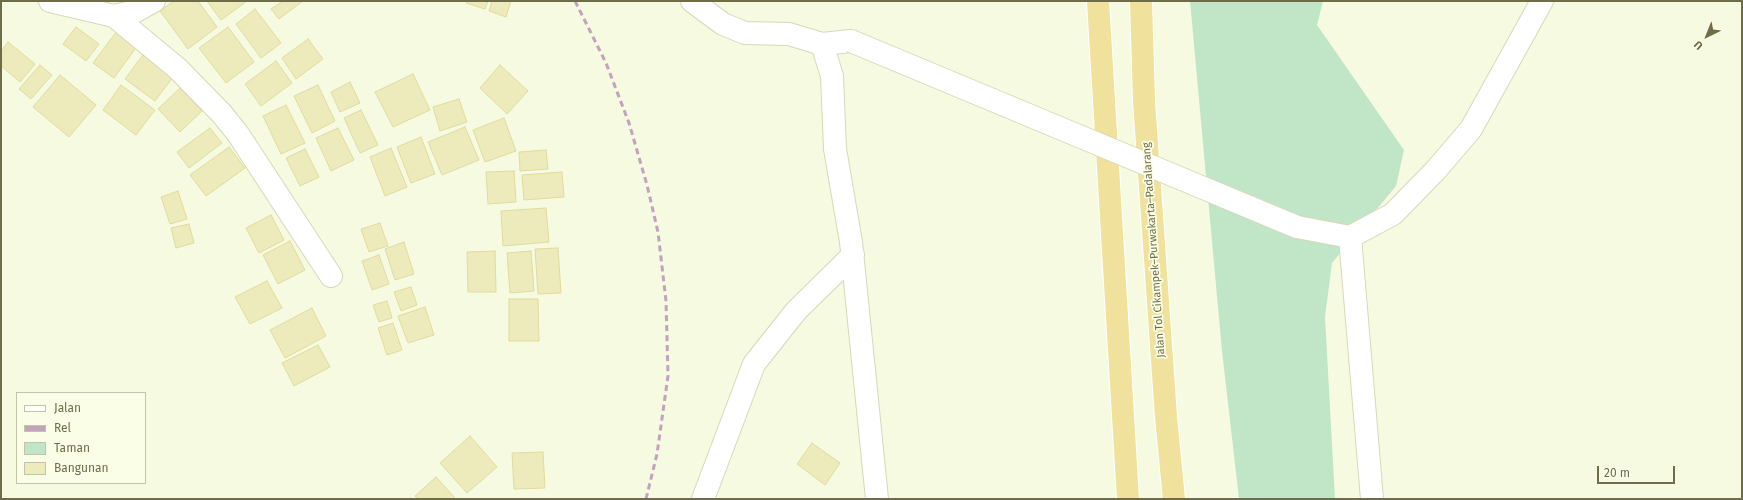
<!DOCTYPE html>
<html>
<head>
<meta charset="utf-8">
<style>
	body { margin:0 }
	#map { position:relative; width:1743px; height:500px; overflow:hidden; background:#f6fae1; font-family:"Fira Sans",sans-serif }
	canvas { display:block }
	.frame { position:absolute; inset:0; border:2px solid #6f6c4a; pointer-events:none }
	.legend { position:absolute; left:16px; top:392px; width:130px; height:92px; box-sizing:border-box; background:#fafee7; border:1px solid #c2c4a8; margin:0; padding:5px 7px; list-style:none; font-size:12px; color:#6f6c4a }
	.legend li { display:flex; align-items:center; gap:8px; height:20px }
	.legend b { width:20px; border:1px solid #c2c4a8 }
	.north { position:absolute; left:1687px; top:16px; width:40px; height:40px; -webkit-text-stroke:3px #fafee7; paint-order:stroke; rotate:223deg; font-size:11px; font-weight:700; line-height:16px; text-align:center; color:#6f6c4a }
	.north::after { content:''; display:block; margin:auto; width:14px; height:18px; background:#6f6c4a; clip-path:polygon(50% 0,100% 100%,50% 72%,0 100%) }
	.scale { position:absolute; left:1597px; top:466px; width:78px; height:18px; box-sizing:border-box; border:2px solid #6f6c4a; border-top:0; padding-left:5px; font-size:12px; line-height:14px; white-space:nowrap; color:#6f6c4a; -webkit-text-stroke:3px #fafee7; paint-order:stroke }
</style>
</head>
<body>
<div id="map">
<canvas width="1743" height="500"></canvas>
<div class="frame"></div>
<ul class="legend">
<li><b style="height:5px;background:#fff"></b>Jalan</li>
<li><b style="height:5px;background:#c2a2bf"></b>Rel</li>
<li><b style="height:11px;background:#c1e6c7"></b>Taman</li>
<li><b style="height:11px;background:#edebbb"></b>Bangunan</li>
</ul>
<div class="north">U</div>
<div class="scale">20 m</div>
</div>
<script>
const context = document.querySelector('canvas').getContext('2d');
context.lineJoin = 'round';
function fill(path, color) {
  context.fillStyle = color;
  context.fill(path, 'evenodd');
}
function shape(rows) {
  const path = new Path2D();
  for (const r of rows) {
    path.moveTo(r[0], r[1]);
    for (let i = 2; i < r.length; i += 2) path.lineTo(r[i], r[i + 1]);
  }
  return path;
}
function strokePath(path, color, width, dash) {
  context.strokeStyle = color;
  context.lineWidth = width;
  context.lineCap = dash ? 'butt' : 'round';
  context.setLineDash(dash || []);
  context.stroke(path);
}
function write(font, color, halo, rows, align = 'center') {
  context.font = font + ' "Fira Sans",sans-serif';
  context.lineWidth = 3.5;
  context.setLineDash([]);
  context.textBaseline = 'middle';
  context.strokeStyle = halo;
  context.fillStyle = color;
  for (const [text, x, y, turn = 0] of rows) {
    context.save();
    context.translate(x, y);
    context.rotate((+turn || 0) * Math.PI / 180);
    context.textAlign = isNaN(turn) ? turn : align;
    if (halo) context.strokeText(text, 0, 0);
    context.fillText(text, 0, 0);
    context.restore();
  }
}
fill(shape([
	[1190,1,1323,1,1317,25,1404,150,1396,186,1332,263,1325,317,1335,499,1239,499,1222,351]
]), '#c1e6c7');
const building = shape([
	[174,1,198,1,217,27,188,49,160,11,174,1],
	[207,1,247,1,221,20,207,1],
	[283,1,303,1,279,19,271,9,283,1],
	[467,1,488,1,485,9,466,3,467,1],
	[492,1,511,1,506,17,489,11,492,1],
	[255,9,281,43,261,58,236,24,255,9],
	[76,27,99,44,86,61,63,44,76,27],
	[228,27,254,62,226,83,199,48,228,27],
	[117,31,138,45,114,78,93,63,117,31],
	[308,39,323,59,296,79,282,58,308,39],
	[8,42,35,64,20,82,1,66,1,51,8,42],
	[143,55,173,77,155,101,125,79,143,55],
	[276,61,292,83,261,106,245,84,276,61],
	[40,65,52,75,31,99,19,89,40,65],
	[500,65,528,91,507,114,480,88,500,65],
	[413,74,430,110,393,127,375,92,413,74],
	[60,75,96,105,69,137,33,107,60,75],
	[350,82,360,103,340,112,331,92,350,82],
	[121,85,155,110,136,135,103,110,121,85],
	[318,85,335,121,312,133,294,96,318,85],
	[180,88,202,111,180,132,158,109,180,88],
	[459,99,467,122,440,131,433,107,459,99],
	[286,105,305,143,281,154,263,116,286,105],
	[361,110,378,145,360,153,344,118,361,110],
	[504,118,516,151,485,162,473,130,504,118],
	[465,127,479,160,442,175,428,142,465,127],
	[210,128,222,143,189,168,177,152,210,128],
	[338,128,354,160,331,171,316,138,338,128],
	[421,137,435,174,411,183,397,147,421,137],
	[229,147,245,168,206,196,190,175,229,147],
	[391,148,407,187,385,196,370,157,391,148],
	[305,149,319,177,300,186,286,158,305,149],
	[546,150,548,169,520,171,519,152,546,150],
	[514,171,516,202,488,204,486,172,514,171],
	[562,172,564,197,524,200,522,175,562,172],
	[178,191,187,219,170,224,161,197,178,191],
	[546,208,549,242,503,246,501,211,546,208],
	[271,215,284,240,259,253,246,228,271,215],
	[380,223,388,246,369,252,361,229,380,223],
	[189,224,194,243,176,248,171,228,189,224],
	[290,241,305,270,278,284,263,255,290,241],
	[404,242,414,274,395,280,385,249,404,242],
	[558,248,561,293,538,294,535,249,558,248],
	[495,251,496,292,468,292,467,252,495,251],
	[531,251,534,291,510,293,507,253,531,251],
	[379,255,389,284,372,290,362,261,379,255],
	[267,281,282,308,250,324,235,297,267,281],
	[411,287,417,305,401,311,394,292,411,287],
	[509,299,538,299,539,341,509,341,509,299],
	[387,301,392,318,379,322,373,305,387,301],
	[425,307,434,335,408,343,398,316,425,307],
	[312,308,326,336,285,358,270,330,312,308],
	[393,323,402,350,387,355,378,328,393,323],
	[318,345,330,367,294,386,282,363,318,345],
	[470,436,497,467,467,493,440,463,470,436],
	[812,443,840,463,825,485,797,464,812,443],
	[543,452,545,488,514,489,512,453,543,452],
	[436,477,456,499,418,499,415,496,436,477]
]);
fill(building, '#edebbb');
strokePath(building, '#dfdb9d', 1);
const minor = shape([
	[50,1,114,16,136,11,154,1],
	[692,1,723,24,745,33,789,34,822,44,851,41],
	[114,16,177,68,222,114,238,134,331,276],
	[822,44,832,76,835,149,851,242,877,499],
	[1297,227,1350,237,1393,214,1435,171,1471,129,1542,1],
	[1350,237,1372,499],
	[703,499,754,364,796,311,853,255]
]);
const motorway = shape([
	[1098,1,1128,499],
	[1141,1,1144,101,1166,417,1174,499]
]);
strokePath(minor, '#d7d8b9', 24);
strokePath(motorway, '#fff', 24);
strokePath(minor, '#fff', 22);
strokePath(motorway, '#f0e19c', 22);
strokePath(shape([
	[575,1,606,63,629,123,647,185,658,232,666,301,668,376,657,454,646,499]
]), '#c2a2bf', 3, [6, 4]);
const minorBridge = shape([
	[851,41,1297,227]
]);
strokePath(minorBridge, '#d7d8b9', 24, []);
strokePath(minorBridge, '#fff', 22);
write('11px', '#6f6c4a', '#fafee7', [
	["Jalan Tol Cikampek–Purwakarta–Padalarang",1154,250,-94]
]);
</script>
</body>
</html>
